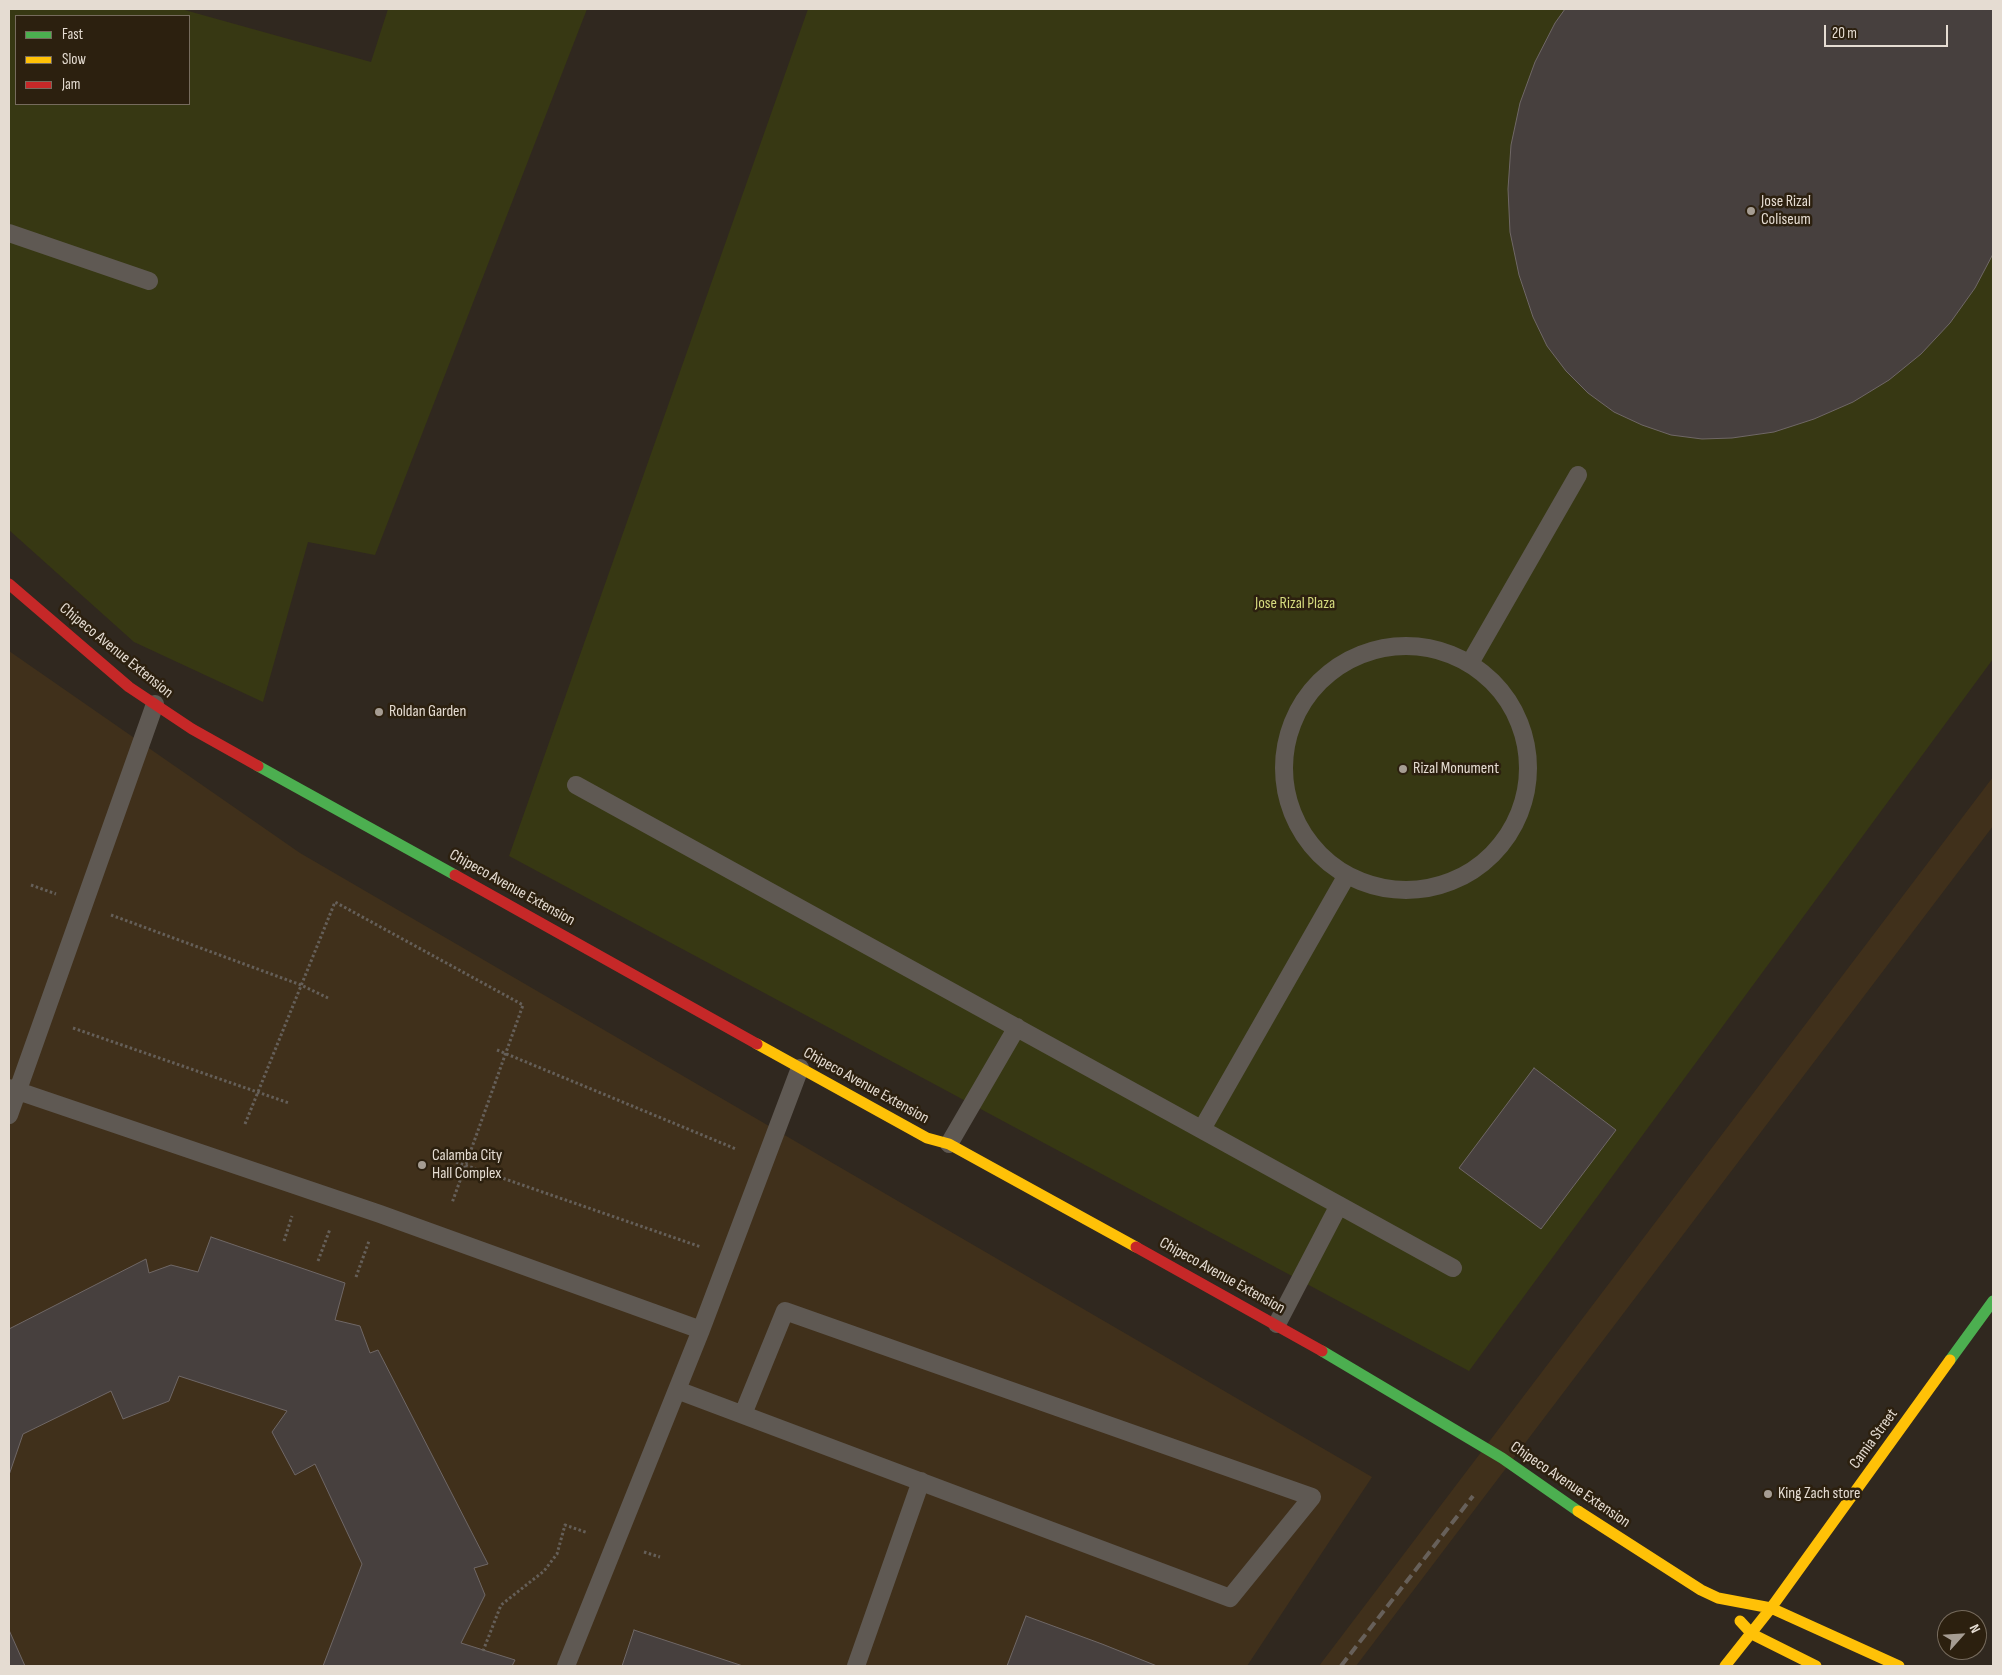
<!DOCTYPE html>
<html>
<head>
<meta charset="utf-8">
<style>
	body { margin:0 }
	#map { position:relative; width:2002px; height:1675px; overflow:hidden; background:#30281f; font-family:"Sofia Sans Condensed",sans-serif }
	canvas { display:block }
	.frame { position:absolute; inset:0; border:10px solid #e5dcd2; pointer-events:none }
	.legend { position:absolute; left:15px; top:15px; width:175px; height:90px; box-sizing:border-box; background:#2c200f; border:1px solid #766b5d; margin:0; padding:6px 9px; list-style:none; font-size:15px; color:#e5dcd2 }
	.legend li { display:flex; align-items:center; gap:10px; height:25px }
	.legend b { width:25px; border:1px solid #766b5d }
	.north { position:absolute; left:1937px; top:1610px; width:50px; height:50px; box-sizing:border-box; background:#2c200f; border:1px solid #766b5d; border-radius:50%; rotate:64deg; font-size:14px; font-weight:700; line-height:20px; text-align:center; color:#e5dcd2 }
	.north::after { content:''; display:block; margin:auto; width:18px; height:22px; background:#a69d93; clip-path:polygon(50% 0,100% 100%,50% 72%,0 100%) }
	.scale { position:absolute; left:1824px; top:25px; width:124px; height:22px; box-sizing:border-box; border:2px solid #e5dcd2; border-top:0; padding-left:6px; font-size:15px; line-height:18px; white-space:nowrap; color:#e5dcd2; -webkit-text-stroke:4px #2c200f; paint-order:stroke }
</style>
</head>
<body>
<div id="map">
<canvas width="2002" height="1675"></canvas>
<div class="frame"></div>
<ul class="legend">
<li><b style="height:6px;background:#4caf50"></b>Fast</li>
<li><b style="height:6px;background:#ffc107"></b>Slow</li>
<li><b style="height:6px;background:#c62828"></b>Jam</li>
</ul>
<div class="north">N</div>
<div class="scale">20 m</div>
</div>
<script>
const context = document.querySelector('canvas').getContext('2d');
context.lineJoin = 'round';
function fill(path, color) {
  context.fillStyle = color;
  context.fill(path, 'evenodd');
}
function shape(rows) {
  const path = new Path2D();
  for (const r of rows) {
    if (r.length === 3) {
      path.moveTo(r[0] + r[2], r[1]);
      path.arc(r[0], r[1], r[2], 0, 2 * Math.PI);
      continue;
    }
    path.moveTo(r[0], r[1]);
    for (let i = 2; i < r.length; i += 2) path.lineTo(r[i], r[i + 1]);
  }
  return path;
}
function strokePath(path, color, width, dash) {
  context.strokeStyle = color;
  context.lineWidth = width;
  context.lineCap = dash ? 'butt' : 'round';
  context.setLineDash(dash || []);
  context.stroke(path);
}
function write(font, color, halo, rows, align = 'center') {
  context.font = font + ' "Sofia Sans Condensed",sans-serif';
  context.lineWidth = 5;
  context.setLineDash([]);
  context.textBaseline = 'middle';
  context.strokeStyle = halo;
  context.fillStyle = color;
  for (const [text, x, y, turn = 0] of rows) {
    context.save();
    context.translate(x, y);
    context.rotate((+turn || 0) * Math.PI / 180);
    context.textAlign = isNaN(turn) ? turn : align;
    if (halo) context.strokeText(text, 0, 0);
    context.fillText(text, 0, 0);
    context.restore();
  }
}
fill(shape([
	[9,651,300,853,1372,1477,1247,1666,9,1666],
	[1993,777,1993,826,1356,1666,1319,1666]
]), '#40301b');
fill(shape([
	[9,9,181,9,371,62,388,9,587,9,375,555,308,542,263,702,134,642,9,530],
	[16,16,189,16,189,104,16,104],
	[808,9,1993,9,1993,659,1469,1371,509,856]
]), '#373813');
const building = shape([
	[1565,9,1993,9,1993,254,1975,288,1950,323,1921,354,1889,380,1853,402,1814,419,1774,432,1732,438,1702,439,1671,435,1642,425,1614,412,1588,393,1566,371,1547,346,1533,317,1519,275,1510,232,1508,189,1511,145,1520,103,1535,62,1555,23,1565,9],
	[1534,1068,1616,1130,1541,1229,1459,1168,1534,1068],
	[211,1237,345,1283,335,1320,360,1326,370,1353,378,1350,488,1564,474,1568,485,1595,461,1643,515,1660,512,1666,323,1666,362,1564,315,1464,295,1475,272,1432,287,1411,179,1376,169,1401,123,1419,111,1391,23,1434,9,1475,9,1329,146,1259,149,1273,171,1265,198,1272,211,1237],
	[1026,1616,1102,1644,1157,1666,1007,1666,1026,1616],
	[9,1630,25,1666,9,1666,9,1630],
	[634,1630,743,1666,622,1666,634,1630]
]);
fill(building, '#47403e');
strokePath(building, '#6f6766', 1);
strokePath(shape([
	[31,885,56,894],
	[111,915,301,985,328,998],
	[73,1028,289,1103],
	[497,1050,736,1149],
	[245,1124,335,902,523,1005,452,1203],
	[456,1162,701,1247],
	[284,1241,292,1216],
	[318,1261,330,1229],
	[356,1277,369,1241],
	[644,1552,660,1557],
	[483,1651,501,1605,544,1571,557,1554,565,1525,588,1533]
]), '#655f59', 3, [2.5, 2.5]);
strokePath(shape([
	[9,233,149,281],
	[1406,768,122],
	[1470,663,1578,475],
	[576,785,1453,1268],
	[9,1088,380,1214,701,1330],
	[9,1115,155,704],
	[1202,1129,1347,875],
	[949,1144,1017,1027],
	[1277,1324,1339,1205],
	[677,1390,1230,1598,1312,1497,785,1311,743,1414],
	[566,1666,701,1330,800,1068],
	[856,1666,921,1481]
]), '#5f5953', 18);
strokePath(shape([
	[258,766,455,875],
	[1322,1351,1502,1458,1578,1511],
	[1950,1360,1993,1301]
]), '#4caf50', 11);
strokePath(shape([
	[757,1044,927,1138,949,1144,1136,1247],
	[1578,1511,1701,1590,1718,1598,1771,1608,1899,1666],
	[1740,1621,1752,1634,1816,1666],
	[1725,1666,1771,1608,1950,1360]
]), '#ffc107', 11);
strokePath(shape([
	[9,584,129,687,192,729,258,766],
	[455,875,757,1044],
	[1136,1247,1322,1351]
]), '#c62828', 11);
strokePath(shape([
	[1341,1666,1473,1496]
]), '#67605a', 4, [10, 5]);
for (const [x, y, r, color] of [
	[1751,211,5,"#a69d93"],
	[379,712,5,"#a69d93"],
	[1403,769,5,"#a69d93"],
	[422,1165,5,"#a69d93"],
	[1768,1494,5,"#a69d93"]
]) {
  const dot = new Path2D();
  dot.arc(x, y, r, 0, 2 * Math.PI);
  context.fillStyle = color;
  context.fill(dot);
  strokePath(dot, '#2c200f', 2);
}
write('16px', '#e5dcd2', '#2c200f', [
	["Jose Rizal",1761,202],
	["Coliseum",1761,220],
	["Roldan Garden",389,712],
	["Rizal Monument",1413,769],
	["Calamba City",432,1156],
	["Hall Complex",432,1174],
	["King Zach store",1778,1494]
], 'left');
write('16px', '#d6db7e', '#2c200f', [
	["Jose Rizal Plaza",1295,604]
]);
write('16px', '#e5dcd2', '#2c200f', [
	["Chipeco Avenue Extension",116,651,39],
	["Chipeco Avenue Extension",512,888,29],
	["Chipeco Avenue Extension",866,1086,29],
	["Chipeco Avenue Extension",1222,1276,29],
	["Camia Street",1874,1439,-54],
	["Chipeco Avenue Extension",1570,1485,34]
]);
</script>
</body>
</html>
